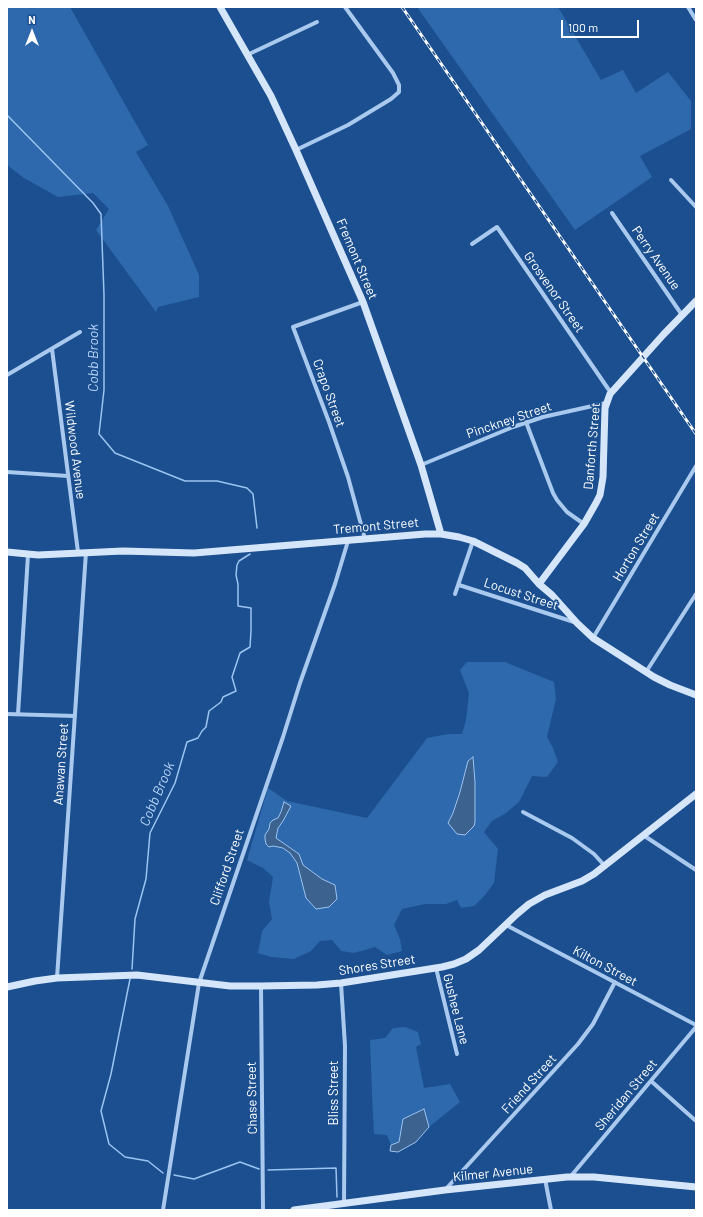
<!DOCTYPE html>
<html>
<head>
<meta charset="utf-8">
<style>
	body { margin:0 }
	#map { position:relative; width:703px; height:1217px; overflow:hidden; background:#1b4f8f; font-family:Barlow,sans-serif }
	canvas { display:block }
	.frame { position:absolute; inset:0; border:8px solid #fff; pointer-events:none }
	.north { position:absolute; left:12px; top:12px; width:40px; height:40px; -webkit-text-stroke:3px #1b4f8f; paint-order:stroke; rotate:0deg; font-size:11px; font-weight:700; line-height:16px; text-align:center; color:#fff }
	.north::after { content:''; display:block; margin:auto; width:14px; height:18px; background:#fff; clip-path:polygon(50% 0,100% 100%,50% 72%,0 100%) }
	.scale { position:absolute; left:561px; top:20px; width:78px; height:18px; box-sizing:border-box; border:2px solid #fff; border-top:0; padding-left:5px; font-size:12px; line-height:14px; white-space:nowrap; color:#fff; -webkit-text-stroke:3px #1b4f8f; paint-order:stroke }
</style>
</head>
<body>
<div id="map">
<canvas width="703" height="1217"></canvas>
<div class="frame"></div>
<div class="north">N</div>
<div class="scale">100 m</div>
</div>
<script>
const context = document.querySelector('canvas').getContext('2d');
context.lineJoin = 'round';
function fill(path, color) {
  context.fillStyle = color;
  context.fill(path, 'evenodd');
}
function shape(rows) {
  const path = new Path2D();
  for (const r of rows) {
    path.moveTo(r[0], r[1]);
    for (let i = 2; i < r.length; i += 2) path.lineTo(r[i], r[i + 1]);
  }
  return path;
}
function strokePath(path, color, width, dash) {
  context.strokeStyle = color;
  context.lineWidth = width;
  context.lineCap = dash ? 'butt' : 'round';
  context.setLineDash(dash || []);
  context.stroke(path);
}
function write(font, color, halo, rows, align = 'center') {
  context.font = font + ' Barlow,sans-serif';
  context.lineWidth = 3.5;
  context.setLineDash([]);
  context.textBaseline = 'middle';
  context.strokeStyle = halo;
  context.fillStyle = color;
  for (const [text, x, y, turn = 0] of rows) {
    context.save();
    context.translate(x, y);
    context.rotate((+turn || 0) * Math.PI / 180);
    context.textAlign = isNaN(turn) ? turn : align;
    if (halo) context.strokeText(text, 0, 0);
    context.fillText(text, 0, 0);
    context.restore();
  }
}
fill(shape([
	[7,7,70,7,148,145,136,152,168,206,199,275,199,297,158,307,156,312,96,230,109,209,93,193,58,197,24,178,7,165],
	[417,7,558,7,601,80,623,70,636,93,668,72,691,101,691,129,640,156,652,177,575,230],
	[467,662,505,662,554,682,556,699,547,737,553,748,558,762,547,777,532,776,519,802,506,813,492,821,484,832,498,849,494,883,485,895,474,906,461,908,457,900,446,904,425,904,402,909,394,925,400,939,402,951,387,955,375,947,354,953,341,951,332,940,320,941,311,951,294,959,271,957,258,953,262,931,272,919,269,902,273,877,263,868,247,860,268,788,287,801,367,818,427,738,448,734,462,734,466,720,469,693,460,670],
	[405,1027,418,1032,421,1044,416,1047,424,1088,450,1084,460,1102,429,1127,424,1109,404,1119,399,1142,391,1145,387,1135,374,1134,372,1096,370,1040,385,1038,393,1028]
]), '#2e69ad');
const water = shape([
	[473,757,475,782,475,822,474,826,465,835,457,834,448,823,453,813,460,792,468,761,473,757],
	[284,802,291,806,283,821,278,828,276,838,299,854,303,865,322,879,335,885,337,899,329,907,316,909,306,898,297,863,290,853,283,848,273,846,269,847,266,844,265,839,265,835,269,829,270,823,273,820,278,818,281,812,284,802],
	[424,1109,429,1127,416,1142,398,1152,390,1151,391,1145,399,1142,403,1119,424,1109]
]);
fill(water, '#3c6290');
strokePath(water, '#9cc4f0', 1);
strokePath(shape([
	[7,115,93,203,101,214,104,295,104,390,99,434,115,453,185,481,217,481,247,488,253,494,257,528],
	[132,969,135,919,146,879,150,833,175,783,187,742,198,738,202,731,206,727,209,711,221,702,223,697,236,691,232,677,240,653,250,647,251,631,251,608,238,606,238,584,236,575,237,565,239,561,250,554],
	[130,979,111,1074,101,1111,109,1144,125,1157,148,1161,163,1173],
	[268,1170,336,1168,337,1197],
	[174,1175,194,1179,240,1162,259,1169]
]), '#9cc4f0', 1.5);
strokePath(shape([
	[688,7,696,20],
	[247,55,317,22],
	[296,150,348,125,391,99,399,92,399,85,393,73,345,7],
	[671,180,696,207],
	[612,213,682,315],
	[472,244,497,227,611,393],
	[363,302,293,327,329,422,348,477,365,539],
	[52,349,78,552],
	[7,375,80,332],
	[526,422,553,493,557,500,567,512,584,524],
	[421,465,513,427,543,417,606,403],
	[7,472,68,476],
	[459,585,574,622],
	[455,594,473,541],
	[593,638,696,466],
	[646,672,696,594],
	[7,714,75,716],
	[18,714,28,555],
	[523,812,572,838,594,854,604,865],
	[643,835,696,870],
	[506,925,696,1025],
	[436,968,457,1054],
	[57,978,86,552],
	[341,983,345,1046,344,1204],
	[261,986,263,1210],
	[651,1081,696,1121],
	[571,1176,696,1027],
	[545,1179,551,1210],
	[445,1190,578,1044,593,1024,615,982],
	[163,1210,199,983,283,737,300,683,335,584,348,541]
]), '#a9c9ee', 4);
strokePath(shape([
	[220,7,271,96,296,150,363,302,421,465,441,534],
	[7,552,38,555,123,551,194,553,425,534,441,534,459,537,473,541,517,563,525,568,539,584,552,595,577,623,593,638,654,677,670,685,696,695],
	[539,584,584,524,596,503,600,495,603,477,605,408,610,394,663,335,696,301],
	[7,987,35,981,57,978,137,975,230,986,261,986,317,985,341,983,442,967,454,964,466,959,479,950,517,914,529,904,545,895,582,881,594,874,696,794],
	[294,1210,445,1190,567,1177,594,1177,696,1187]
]), '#d6e6fa', 7);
const rail = shape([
	[402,7,696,434]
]);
strokePath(rail, '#fff', 3);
strokePath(rail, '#1b4f8f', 1.5, [4.5]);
write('13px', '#fff', '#1b4f8f', [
	["Perry Avenue",656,258,55],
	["Fremont Street",357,259,67],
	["Grosvenor Street",554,292,55],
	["Crapo Street",329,393,70],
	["Pinckney Street",509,420,-19],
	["Danforth Street",592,446,-85],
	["Wildwood Avenue",75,450,83],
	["Tremont Street",376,526,-5],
	["Horton Street",636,547,-59],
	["Locust Street",521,594,18],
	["Anawan Street",61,764,-86],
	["Clifford Street",227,867,-71],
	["Shores Street",377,965,-9],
	["Kilton Street",605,966,28],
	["Gushee Lane",456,1009,76],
	["Friend Street",529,1084,-48],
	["Bliss Street",334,1093,-90],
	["Sheridan Street",626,1095,-50],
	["Chase Street",252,1098,-91],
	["Kilmer Avenue",493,1173,-6]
]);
write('italic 14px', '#b5d3f5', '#1b4f8f', [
	["Cobb Brook",93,358,-90],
	["Cobb Brook",157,794,-67]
]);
</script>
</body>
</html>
